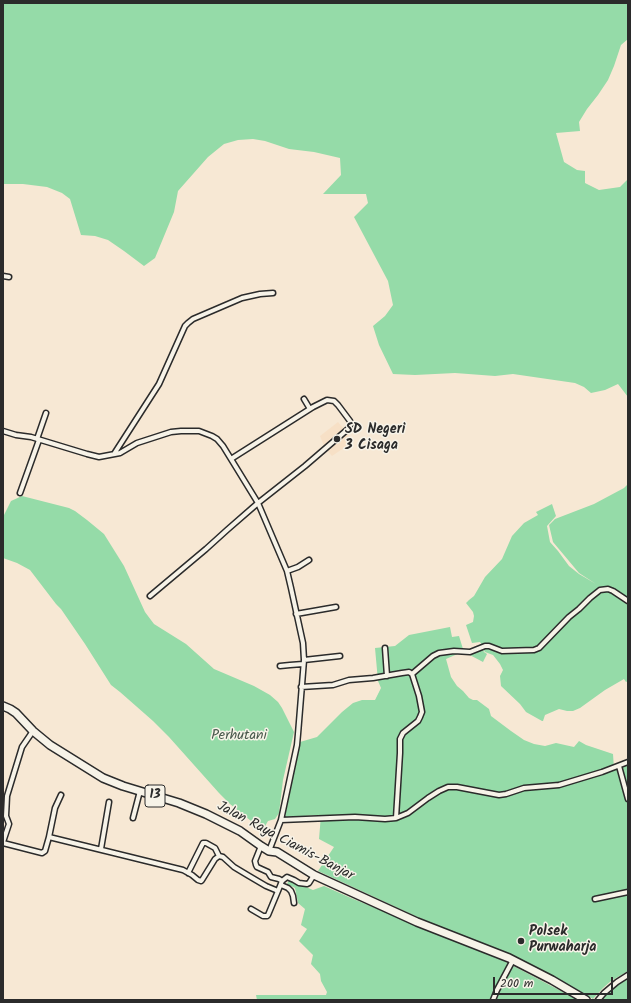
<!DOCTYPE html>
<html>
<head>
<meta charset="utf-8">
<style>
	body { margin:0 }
	#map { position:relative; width:631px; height:1003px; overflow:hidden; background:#f7e8d4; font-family:Kalam,sans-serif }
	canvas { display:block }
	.frame { position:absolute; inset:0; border:4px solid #2b2b2b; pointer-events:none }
	.scale { position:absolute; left:493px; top:977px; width:120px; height:18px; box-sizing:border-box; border:2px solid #2b2b2b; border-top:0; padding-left:5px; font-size:12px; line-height:14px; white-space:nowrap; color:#2b2b2b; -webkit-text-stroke:3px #f7f3e8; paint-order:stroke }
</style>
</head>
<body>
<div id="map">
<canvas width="631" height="1003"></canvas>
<div class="frame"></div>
<div class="scale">200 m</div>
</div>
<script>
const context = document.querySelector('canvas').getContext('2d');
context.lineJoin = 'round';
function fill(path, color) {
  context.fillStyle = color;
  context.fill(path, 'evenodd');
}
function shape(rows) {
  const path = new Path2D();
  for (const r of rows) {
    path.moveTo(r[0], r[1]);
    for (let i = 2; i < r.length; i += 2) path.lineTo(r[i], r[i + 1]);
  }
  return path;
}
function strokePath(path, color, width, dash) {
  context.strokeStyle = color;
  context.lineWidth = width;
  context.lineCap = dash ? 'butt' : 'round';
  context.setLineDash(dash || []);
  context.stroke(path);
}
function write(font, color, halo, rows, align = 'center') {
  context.font = font + ' Kalam,sans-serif';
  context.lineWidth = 3;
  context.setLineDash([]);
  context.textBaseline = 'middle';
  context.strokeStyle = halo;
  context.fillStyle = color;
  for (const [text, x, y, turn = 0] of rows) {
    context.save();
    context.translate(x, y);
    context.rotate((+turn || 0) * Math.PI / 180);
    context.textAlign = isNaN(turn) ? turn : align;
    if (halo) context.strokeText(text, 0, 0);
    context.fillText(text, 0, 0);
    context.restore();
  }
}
fill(shape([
	[338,422,354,441,332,456,325,448,320,436]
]), '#f7e0c6');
fill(shape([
	[3,3,628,3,628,39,621,45,614,66,608,80,598,95,587,109,579,122,580,131,556,133,564,162,577,170,585,171,585,183,599,190,620,187,628,179,628,397,618,384,605,390,591,393,584,387,575,383,513,374,495,376,455,373,415,375,393,374,379,345,373,326,385,316,393,305,388,281,354,217,368,203,366,194,323,194,341,175,340,158,314,152,289,149,265,141,253,139,238,140,224,144,208,157,178,191,174,212,155,258,144,266,124,251,108,240,95,236,81,235,70,199,62,193,47,187,23,184,3,184],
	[628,484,628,681,626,682,624,679,605,690,580,708,573,711,567,711,559,709,545,715,543,721,542,721,526,712,520,704,501,686,500,676,503,670,500,664,493,655,485,652,482,648,484,652,487,654,483,662,466,653,483,647,480,642,472,643,466,625,473,622,474,616,473,612,466,603,469,600,474,596,485,577,502,559,512,536,524,523,538,515,536,512,552,504,556,516,547,526,550,542,558,551,569,566,579,574,596,584,579,573,553,542,549,525,555,519,594,504,624,488],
	[22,496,69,508,75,511,87,520,104,534,124,566,145,612,154,624,186,644,214,669,254,686,270,695,278,702,282,708,294,732,283,780,279,813,275,819,268,821,264,828,261,829,230,804,219,793,169,737,153,721,120,692,111,685,85,644,61,609,56,604,30,570,17,563,3,558,3,517,11,501],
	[450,627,452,637,459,636,463,649,462,652,446,659,451,677,457,686,463,691,469,698,473,700,477,700,489,709,491,716,511,731,524,740,534,744,545,746,556,743,574,747,579,741,586,745,613,754,614,769,628,764,628,971,611,981,603,988,593,999,559,979,502,951,424,920,318,871,334,847,319,839,321,815,285,817,300,742,317,737,342,712,353,703,362,700,375,700,381,688,378,681,375,648,395,646,409,635],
	[289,880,313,890,324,886,351,898,504,961,578,1000,257,1000,256,995,326,995,327,992,321,981,320,974,311,964,313,955,299,941,307,929,301,925,305,909,298,903,295,888,287,884],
	[628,976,628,1000,600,1000,604,994]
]), '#95dba8');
const street = shape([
	[3,276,9,277],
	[304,399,310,409],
	[3,431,16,435,31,437,87,454,99,457,120,453,137,443,171,432,181,431,199,431,212,436,217,439,223,446,239,472,258,503,287,571,291,588,303,643,304,660,298,734,297,745,281,820,269,851],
	[37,439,46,413],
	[114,454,159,384,185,326,188,323,193,319,242,298,260,294,273,293],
	[20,493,39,440],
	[287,571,298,567,309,560],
	[150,596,206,549,227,530,258,503,305,466,348,429,351,424,350,421,338,405,334,401,327,400,313,407,231,459],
	[296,614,336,607],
	[385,648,387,676],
	[304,660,340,656],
	[280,666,290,665,303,664],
	[412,674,433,656,439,653,454,651,470,652,485,646,489,646,502,651,534,650,539,648,569,617,579,609,590,598,600,590,608,589,613,591,628,601],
	[301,687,333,685,349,680,373,678,402,673,409,672,412,674,419,696,422,712,420,717,418,721,403,733,400,739,400,753,396,818],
	[619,766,628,799],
	[133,818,140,791],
	[281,820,355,817,385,819,396,818,408,813,428,798,439,791,448,787,457,787,499,795,506,794,524,788,559,785,602,772,628,762],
	[49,837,55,808,61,795],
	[3,842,9,824,6,816,7,796,22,747,33,731],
	[3,843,42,853,45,851,49,837,183,870,192,875,198,880,201,881,202,880,215,859,219,856,223,857,234,867,249,876,266,886,278,891,282,881,287,877,294,880,299,883,307,884,309,883,314,875],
	[261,846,255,861,256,865,257,867,268,872,271,877,279,879,282,881],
	[101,849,109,802],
	[188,873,203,843,206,843,215,848,219,856],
	[281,885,288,888,291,891,293,896,294,903],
	[595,899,628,892],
	[251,909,263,916,267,916,268,915,278,891],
	[493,1000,497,990,513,960],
	[598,1000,604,993,617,982,628,975]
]);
const highway = shape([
	[3,706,10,709,16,713,33,731,50,745,103,778,123,786,179,803,206,814,240,831,261,846,269,851,277,852,314,875,417,922,509,958,552,980,586,1000]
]);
strokePath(street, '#2b2b2b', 7);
strokePath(highway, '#2b2b2b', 10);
strokePath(street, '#f7f3e8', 4);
strokePath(highway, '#f7f3e8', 7);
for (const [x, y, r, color] of [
	[337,439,4,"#2b2b2b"],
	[521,941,4,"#2b2b2b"]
]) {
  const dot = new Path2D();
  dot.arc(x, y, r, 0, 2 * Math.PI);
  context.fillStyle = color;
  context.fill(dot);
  strokePath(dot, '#f7f3e8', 1.5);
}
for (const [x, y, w] of [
	[155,796,20]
]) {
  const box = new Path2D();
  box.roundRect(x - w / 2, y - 11, w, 22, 3);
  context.fillStyle = '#f7f3e8';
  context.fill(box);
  strokePath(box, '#2b2b2b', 1);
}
write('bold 13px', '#2b2b2b', null, [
	["13",155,796]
]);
write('bold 14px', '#2b2b2b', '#f7f3e8', [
	["SD Negeri",345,431],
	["3 Cisaga",345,447],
	["Polsek",529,933],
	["Purwaharja",529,949]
], 'left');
write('14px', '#46574a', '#f7f3e8', [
	["Perhutani",239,737]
]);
write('14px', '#2b2b2b', '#f7f3e8', [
	["Jalan Raya Ciamis-Banjar",285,842,28]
]);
</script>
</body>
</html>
